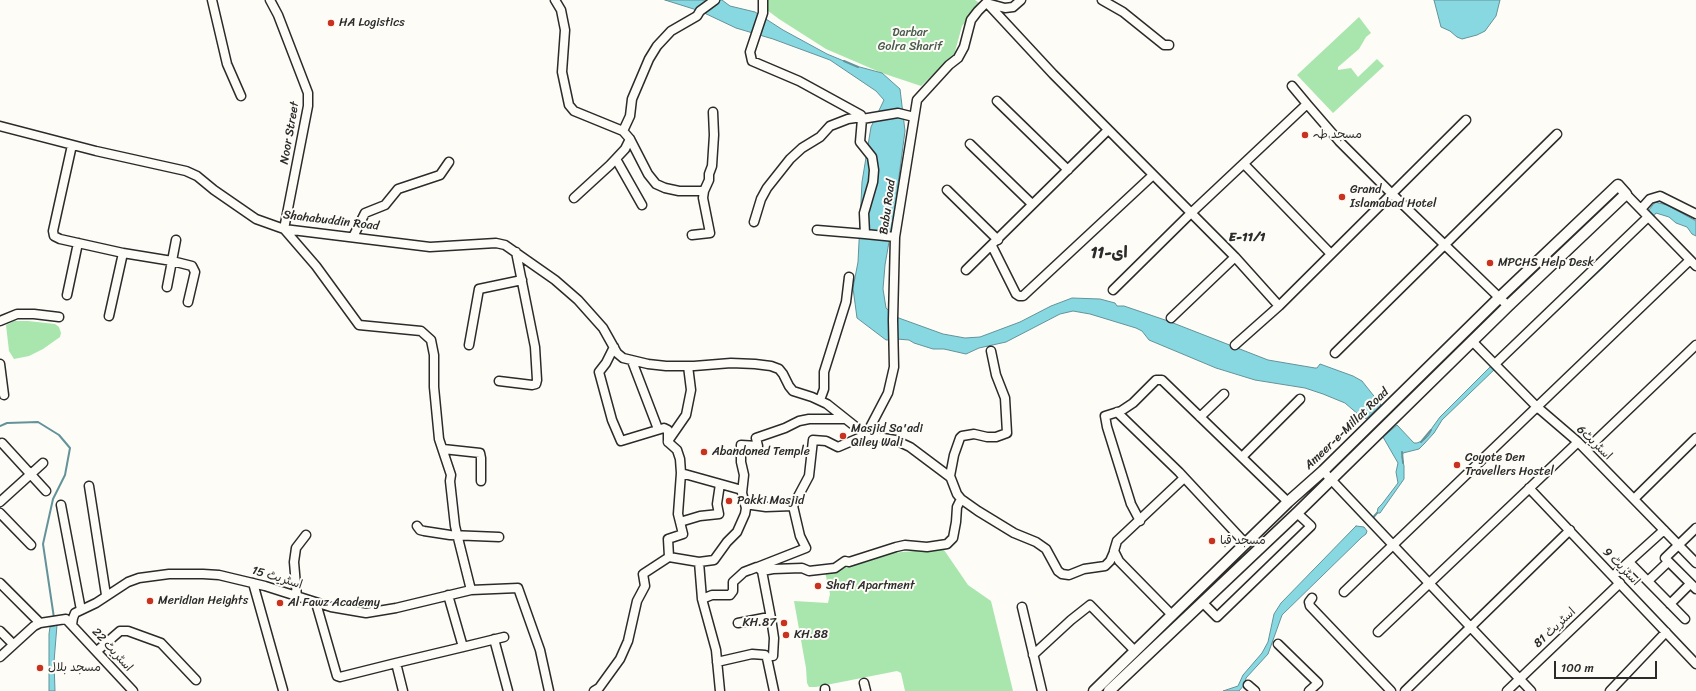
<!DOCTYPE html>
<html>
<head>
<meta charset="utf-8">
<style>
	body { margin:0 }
	#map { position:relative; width:1696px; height:691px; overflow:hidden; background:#fdfcf7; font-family:Sriracha,sans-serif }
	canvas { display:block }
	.scale { position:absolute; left:1554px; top:661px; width:103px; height:18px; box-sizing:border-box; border:2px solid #2b2b2b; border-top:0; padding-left:5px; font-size:12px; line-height:14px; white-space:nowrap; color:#2b2b2b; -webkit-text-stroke:3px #fdfcf7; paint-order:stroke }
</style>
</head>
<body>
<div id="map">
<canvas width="1696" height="691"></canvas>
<div class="scale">100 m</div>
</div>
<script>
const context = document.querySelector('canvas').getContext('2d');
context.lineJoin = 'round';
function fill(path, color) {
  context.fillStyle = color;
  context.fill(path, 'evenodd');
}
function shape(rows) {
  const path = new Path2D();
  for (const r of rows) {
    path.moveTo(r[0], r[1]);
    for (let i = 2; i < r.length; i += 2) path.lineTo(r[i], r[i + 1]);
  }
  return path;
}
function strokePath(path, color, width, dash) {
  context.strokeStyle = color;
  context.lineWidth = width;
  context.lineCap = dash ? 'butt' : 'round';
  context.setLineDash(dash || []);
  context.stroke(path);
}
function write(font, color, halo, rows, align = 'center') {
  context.font = font + ' Sriracha,"Playpen Sans Arabic",sans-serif';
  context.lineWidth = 4;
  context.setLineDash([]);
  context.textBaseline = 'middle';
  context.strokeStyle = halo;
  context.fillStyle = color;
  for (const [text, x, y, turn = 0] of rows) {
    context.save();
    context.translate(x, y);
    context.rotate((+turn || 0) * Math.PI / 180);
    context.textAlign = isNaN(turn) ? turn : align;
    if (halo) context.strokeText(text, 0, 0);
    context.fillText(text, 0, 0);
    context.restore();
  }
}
fill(shape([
	[766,0,975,0,982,5,962,26,954,55,921,86,882,73,826,49,779,19,767,10],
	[1359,17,1371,33,1366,37,1359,49,1338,67,1338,70,1351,68,1358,77,1377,59,1384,66,1333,113,1297,75],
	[14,321,28,321,55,324,59,327,61,333,60,337,43,349,29,356,14,359,9,351,6,325],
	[942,547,968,585,991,601,1013,691,905,691,901,673,897,671,816,687,809,687,807,683,806,668,794,601,828,603,830,594,825,572,890,553,927,550]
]), '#a8e6ae');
const water = shape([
	[665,0,722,0,730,6,755,12,783,30,827,54,856,66,882,73,900,89,905,131,895,207,885,265,883,289,886,308,896,317,943,334,965,338,980,337,1020,322,1051,306,1072,298,1100,299,1115,303,1117,306,1124,306,1168,321,1268,360,1315,368,1317,368,1320,364,1353,376,1362,381,1381,405,1366,419,1362,415,1359,415,1345,403,1323,394,1305,388,1255,380,1216,368,1149,340,1142,331,1136,328,1090,314,1073,311,1060,314,1006,342,979,348,966,354,944,349,933,349,914,343,909,340,897,339,886,340,857,318,853,288,858,262,862,182,871,127,884,100,876,91,830,60,773,39,736,28,700,11,665,0],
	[1434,0,1500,0,1496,16,1485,31,1477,35,1462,39,1457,37,1450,31,1441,27,1434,0],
	[1655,202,1667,205,1696,221,1696,236,1692,234,1687,227,1676,223,1669,217,1656,213,1648,223,1606,265,1504,361,1496,363,1646,214,1655,202],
	[1494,363,1497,367,1442,420,1434,433,1424,444,1419,449,1403,453,1402,457,1404,466,1404,479,1380,513,1377,513,1378,508,1382,504,1398,483,1396,472,1398,463,1383,437,1397,425,1414,443,1417,443,1424,440,1429,435,1432,428,1440,417,1494,363],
	[1356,526,1364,527,1367,531,1366,534,1362,537,1282,615,1268,654,1246,678,1245,684,1239,691,1223,691,1238,686,1243,675,1262,653,1268,642,1274,614,1281,603,1356,526],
	[57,625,54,662,55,691,49,691,49,634,50,627,57,625]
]);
fill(water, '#88d8e2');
strokePath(water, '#639399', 1);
strokePath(shape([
	[844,61,858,67],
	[0,426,7,423,38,422,59,435,70,448,65,475,53,499,43,544,54,618],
	[1421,442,1431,430],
	[1402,452,1403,463],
	[1371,520,1377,513]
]), '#639399', 2);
const minor = shape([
	[212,0,227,64,241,96],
	[270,0,278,15,308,93,308,106,284,229,316,266,359,325,421,331,431,340,434,355,434,387,439,439,451,475,450,481,455,526,471,590],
	[555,0,561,10,565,30,562,72,569,105,574,111,623,131,630,139,648,174,656,184,665,188,679,191,704,191,709,180,709,174,712,166,714,135,713,112],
	[763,0,763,13,750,52,752,61,799,81,861,115,862,119,860,142,872,157,874,170,873,182,864,213,865,234,895,237],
	[1102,0,1123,12,1164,45,1169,45],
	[988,4,1053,74,1235,257,1279,306],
	[1292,86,1307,104],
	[997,101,1068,170],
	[862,119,898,113,914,117],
	[0,126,96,151,186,171,197,176,214,190,256,219,284,229,430,247,496,243,505,245,555,280,578,300,603,328,617,353,623,358,648,364,666,366,694,366,731,363,755,364,771,366,779,369,783,374,789,386,793,391,812,397,827,404,866,435],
	[623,131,630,116,632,99,649,59,657,46,671,31,697,16,700,11,715,0],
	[970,144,1032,204],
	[72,145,53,231,54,236,60,239,123,253,172,261,192,266,195,272,188,302],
	[616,159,642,205],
	[1244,164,1331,254],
	[947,190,998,240],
	[1626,194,1696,266],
	[574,198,610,165,625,149,630,139],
	[1641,209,1650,199,1660,196,1696,214],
	[754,222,761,199,767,188,790,159,802,148,820,137,830,126,848,119,862,117],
	[817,230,865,234],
	[692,235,710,233,703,198,704,191],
	[353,237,365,213,385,205,398,189,440,175,449,162],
	[992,246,1016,294,1019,296,1023,296,1153,175],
	[966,270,1108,130],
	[167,287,176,240],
	[1113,290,1190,214,1307,104,1339,141,1391,193,1508,306],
	[67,295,78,243],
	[109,316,123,253],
	[1171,318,1235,257],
	[0,321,17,314,34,314,59,317],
	[1473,342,1536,406,1578,442,1696,563],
	[469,345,479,289,522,280],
	[1235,345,1279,306,1466,120],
	[614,347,606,363,599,372,612,420,621,441,664,428,668,430,668,442],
	[991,351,996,375,1005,398,1007,433,996,437,987,437,974,434,962,436,960,438,954,455,950,476,957,494,961,499,978,511,1014,533,1036,542,1046,549,1058,571,1062,574,1069,575,1084,569,1105,566,1110,561,1114,552],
	[1335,353,1557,134],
	[632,361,658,429],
	[1496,363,1648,217],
	[0,364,4,395],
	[499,381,532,385,536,384,537,380,535,347,516,252],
	[820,400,824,389,824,372,846,302,849,277],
	[1117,412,1179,472,1246,544],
	[1200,417,1224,394],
	[866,435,888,393,894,367,893,320,895,237,917,100,949,65,958,58,964,47,971,20,978,11,986,3,1005,8,1013,7,1021,0],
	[668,441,686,415,691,390,688,366],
	[668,442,677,450,680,459,681,473,678,514,680,522],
	[2,443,46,491],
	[443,449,480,453,481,458,481,481],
	[1586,450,1696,345],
	[1242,457,1300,399],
	[1323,471,1531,691],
	[681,473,742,490],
	[89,486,106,595],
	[1529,488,1696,664],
	[1634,499,1696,438],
	[0,502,43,463],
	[745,504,766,507,793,506],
	[61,505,81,610],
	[0,513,31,545],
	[1140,521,1131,504,1107,427,1105,416,1121,411,1133,403,1156,380,1162,380,1288,502],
	[417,526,420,530,424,531,450,535,499,537],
	[1696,528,1665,558,1696,589],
	[669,557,668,539,683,534,680,522,700,516,719,514,717,504,720,484],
	[699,562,702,599,716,650,720,691],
	[1629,562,1685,619],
	[750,570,806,548,800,536,793,506,809,476,813,440,826,441,838,447,866,435,895,440,910,447,950,477],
	[762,571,771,618,774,638,773,656],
	[1613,576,1664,530],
	[1648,581,1668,562],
	[0,583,40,623],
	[253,583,283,690],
	[1344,592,1690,260],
	[297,597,294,562,296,548,306,535],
	[1312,598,1309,602,1310,606,1391,691],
	[702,599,712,595,730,595,733,591,733,582,744,572,757,567,762,571,773,569,802,568,809,571,835,568,845,561,849,562,896,547,905,545,927,547,947,544,953,538,956,522,957,507,961,499],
	[316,603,337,676,340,677,396,663],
	[1203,603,1217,617,1311,526,1297,513],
	[1670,604,1690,584],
	[1022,607,1042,691],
	[1172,615,1119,561,1114,551,1117,541,1184,478],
	[738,623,764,618,771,618],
	[72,625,73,618,75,613,96,603,128,582,139,578,169,574,203,574,219,575,265,586,331,607,366,613,396,608,471,590,518,588,540,650,549,691],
	[0,631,13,644],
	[1378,632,1578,442],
	[494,639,508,691],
	[1278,644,1318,683,1309,691],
	[463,647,504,637],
	[97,651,120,631,128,631,161,643,196,680],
	[1033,655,1071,620,1090,605,1135,651],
	[0,657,34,626,40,623,66,619,133,691],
	[717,662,752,654,765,655,767,658,774,691],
	[864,683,866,691],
	[1248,685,1255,691],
	[825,689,825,691],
	[403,691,396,663,463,647,448,595],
	[594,691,599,688,620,659,628,641,637,601,645,586,643,574,669,557,699,562,714,560,727,542,737,532,745,514,746,508,742,493,744,475,741,462,741,445,758,446,756,438,785,428,799,421,809,419,845,419],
	[1405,691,1570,530],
	[1507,691,1620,583],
	[1610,691,1666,632]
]);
const major = shape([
	[1094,691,1288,502,1323,471,1499,298,1618,185,1626,194,1508,306,1297,513,1109,691]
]);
strokePath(minor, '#2b2b2b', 11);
strokePath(major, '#2b2b2b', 13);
strokePath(minor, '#fdfcf7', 8);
strokePath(major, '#fdfcf7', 10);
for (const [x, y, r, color] of [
	[331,23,4,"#c8321e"],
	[1305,135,4,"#c8321e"],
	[1342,197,4,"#c8321e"],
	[1490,263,4,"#c8321e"],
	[843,436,4,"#c8321e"],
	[704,452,4,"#c8321e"],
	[1457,465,4,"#c8321e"],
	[729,501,4,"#c8321e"],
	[1212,541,4,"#c8321e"],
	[818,586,4,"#c8321e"],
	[150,601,4,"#c8321e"],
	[280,603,4,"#c8321e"],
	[784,623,4,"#c8321e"],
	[786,635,4,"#c8321e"],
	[40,668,4,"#c8321e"]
]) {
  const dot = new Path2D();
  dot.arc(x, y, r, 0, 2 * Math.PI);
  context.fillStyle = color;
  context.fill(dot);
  strokePath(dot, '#fdfcf7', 1.5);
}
write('12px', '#2b2b2b', '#fdfcf7', [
	["HA Logistics",339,23],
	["مسجد طہ",1313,135],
	["Grand",1350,190],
	["Islamabad Hotel",1350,204],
	["MPCHS Help Desk",1498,263],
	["Masjid Sa'adi",851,429],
	["Qiley Wali",851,443],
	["Abandoned Temple",712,452],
	["Coyote Den",1465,458],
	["Travellers Hostel",1465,472],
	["Pakki Masjid",737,501],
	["مسجد قبا",1220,541],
	["Shafi Apartment",826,586],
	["Meridian Heights",158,601],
	["Al Fawz Academy",288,603],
	["KH.87",776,623,"right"],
	["KH.88",794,635],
	["مسجد بلال",48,668]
], 'left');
write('12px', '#4a5a4c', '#fdfcf7', [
	["Darbar",910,33],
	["Golra Sharif",910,47]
]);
write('12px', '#2b2b2b', '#fdfcf7', [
	["Noor Street",290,133,-80],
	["Babu Road",888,207,-82],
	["Shahabuddin Road",331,221,7],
	["Ameer-e-Millat Road",1347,429,-44],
	["اسٹریٹ6",1594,443,44],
	["اسٹریٹ 9",1621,567,46],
	["اسٹریٹ 15",277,578,17],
	["اسٹریٹ 81",1555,628,-43],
	["اسٹریٹ 22",112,650,48]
]);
write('bold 13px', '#2b2b2b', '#fdfcf7', [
	["E-11/1",1247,238]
]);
write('bold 16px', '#2b2b2b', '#fdfcf7', [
	["ای-11",1109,254]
]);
</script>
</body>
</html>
